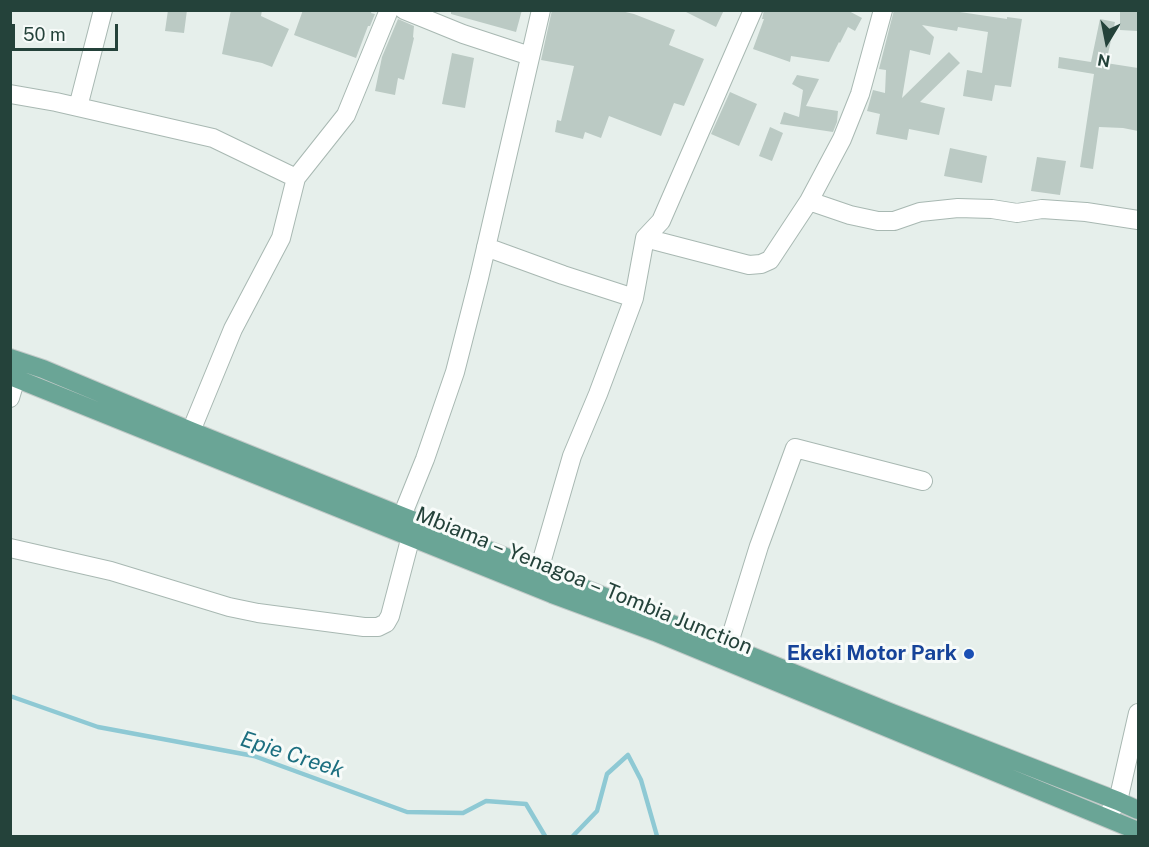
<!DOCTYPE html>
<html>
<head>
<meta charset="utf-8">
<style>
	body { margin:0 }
	#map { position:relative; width:1149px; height:847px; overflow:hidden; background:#e6efeb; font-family:"Public Sans",sans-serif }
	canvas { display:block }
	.frame { position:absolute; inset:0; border:12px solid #24423a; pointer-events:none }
	.north { position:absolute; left:1077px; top:12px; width:60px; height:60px; -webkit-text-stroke:4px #f7fbf9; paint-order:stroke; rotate:190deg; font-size:16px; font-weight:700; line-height:24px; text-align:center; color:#24423a }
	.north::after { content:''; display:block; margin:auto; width:21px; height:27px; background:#24423a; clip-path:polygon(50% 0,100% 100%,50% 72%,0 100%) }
	.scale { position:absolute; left:12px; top:24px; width:106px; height:27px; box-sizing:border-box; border:3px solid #24423a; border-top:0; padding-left:8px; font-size:18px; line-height:21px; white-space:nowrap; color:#24423a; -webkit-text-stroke:4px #f7fbf9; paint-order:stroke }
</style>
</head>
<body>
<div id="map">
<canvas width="1149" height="847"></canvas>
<div class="frame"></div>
<div class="north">N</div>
<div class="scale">50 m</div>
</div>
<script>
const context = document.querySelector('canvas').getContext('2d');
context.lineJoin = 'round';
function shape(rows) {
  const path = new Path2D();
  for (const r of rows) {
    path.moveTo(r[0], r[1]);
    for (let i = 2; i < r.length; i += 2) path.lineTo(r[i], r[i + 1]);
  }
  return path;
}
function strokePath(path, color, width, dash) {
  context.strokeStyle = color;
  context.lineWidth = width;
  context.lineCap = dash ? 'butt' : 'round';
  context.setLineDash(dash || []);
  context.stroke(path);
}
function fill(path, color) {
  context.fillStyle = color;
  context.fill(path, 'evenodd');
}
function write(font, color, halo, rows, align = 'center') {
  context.font = font + ' "Public Sans",sans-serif';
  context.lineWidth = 6;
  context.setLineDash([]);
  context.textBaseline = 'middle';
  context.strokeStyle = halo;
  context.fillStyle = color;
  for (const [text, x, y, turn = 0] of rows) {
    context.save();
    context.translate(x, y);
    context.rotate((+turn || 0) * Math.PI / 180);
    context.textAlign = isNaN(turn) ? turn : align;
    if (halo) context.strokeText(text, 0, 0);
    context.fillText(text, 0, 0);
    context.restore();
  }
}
strokePath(shape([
	[10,696,98,727,254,756,407,812,463,813,486,801,526,804,545,836],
	[573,836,597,811,607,774,628,755,641,780,657,836]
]), '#8ec9d4', 4.5);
fill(shape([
	[168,10,187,10,184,33,165,31],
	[231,10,262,10,261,16,289,29,272,67,262,63,222,54],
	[303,10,372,10,371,13,375,14,370,26,368,26,356,58,294,35],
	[451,10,522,10,516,32,451,14],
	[552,10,617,10,634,14,675,30,669,45,704,59,684,106,674,103,661,136,609,116,601,138,585,132,583,139,555,132,557,120,561,121,574,66,541,60],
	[682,10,724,10,716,27],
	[764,10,847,10,862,18,855,31,848,27,840,43,839,42,829,62,791,56,790,62,753,49,764,19,762,19],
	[894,10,961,10,960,12,1007,19,1007,17,1022,19,1011,87,995,85,992,101,963,96,967,70,982,73,988,32,958,27,957,31,922,25,934,37,930,55,910,50,902,98,949,52,960,63,920,102,945,108,939,135,909,129,907,140,876,134,880,114,867,111,873,90,885,93,886,70,879,69],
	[1120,10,1138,10,1138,31,1120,30],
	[398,19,414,26,413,37,414,38,404,80,398,78,395,95,375,91,382,57],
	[1100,19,1115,22,1106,63,1138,68,1138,131,1123,128,1099,127,1093,169,1080,167,1094,74,1058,68,1059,57,1091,62],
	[452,53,474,58,465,108,442,104],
	[797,75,819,79,806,106,838,111,837,122,833,132,780,124,784,112,799,117,803,90,792,84],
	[730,92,757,104,739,146,711,134],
	[770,127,783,133,772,161,759,156],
	[950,148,987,156,982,183,944,176],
	[1037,157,1066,161,1060,195,1031,191]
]), '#bbcac4');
const minor = shape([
	[404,10,463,34,530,56],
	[10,94,56,102,213,138,296,178],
	[78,107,103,10],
	[809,201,850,215,878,221,894,221,920,212,958,208,992,209,1017,213,1042,209,1086,212,1138,220],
	[645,238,749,265,761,264,770,260,809,201,842,139,860,94,883,10],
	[486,247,563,275,634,298],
	[10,398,16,378],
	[191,431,233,329,281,238,296,178,346,115,389,10],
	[402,516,425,459,455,372,479,278,541,10],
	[10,548,111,571,229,607,258,613,364,627,378,627,386,623,390,616,411,536],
	[539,570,572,456,598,394,634,298,645,238,661,221,753,10],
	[728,646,759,546,795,448,923,481],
	[1106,817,1118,801,1138,713]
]);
const major = shape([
	[10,358,43,369,191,431,402,516,539,570,892,713,1118,801,1138,810],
	[10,376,552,594,655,632,1138,831]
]);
strokePath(minor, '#a8b8b2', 20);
strokePath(major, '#c2cac8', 20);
strokePath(minor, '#fff', 18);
strokePath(major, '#6aa596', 18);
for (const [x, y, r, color] of [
	[969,654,6,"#1a4fb4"]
]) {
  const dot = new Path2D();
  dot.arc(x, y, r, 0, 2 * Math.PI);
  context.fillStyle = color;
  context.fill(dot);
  strokePath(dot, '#f7fbf9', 2);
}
write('21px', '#24423a', '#f7fbf9', [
	["Mbiama – Yenagoa – Tombia Junction",584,581,22]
]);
write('bold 21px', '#164399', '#f7fbf9', [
	["Ekeki Motor Park",957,654]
], 'right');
write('italic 22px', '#1c6f80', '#f7fbf9', [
	["Epie Creek",292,755,18]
]);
</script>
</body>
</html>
